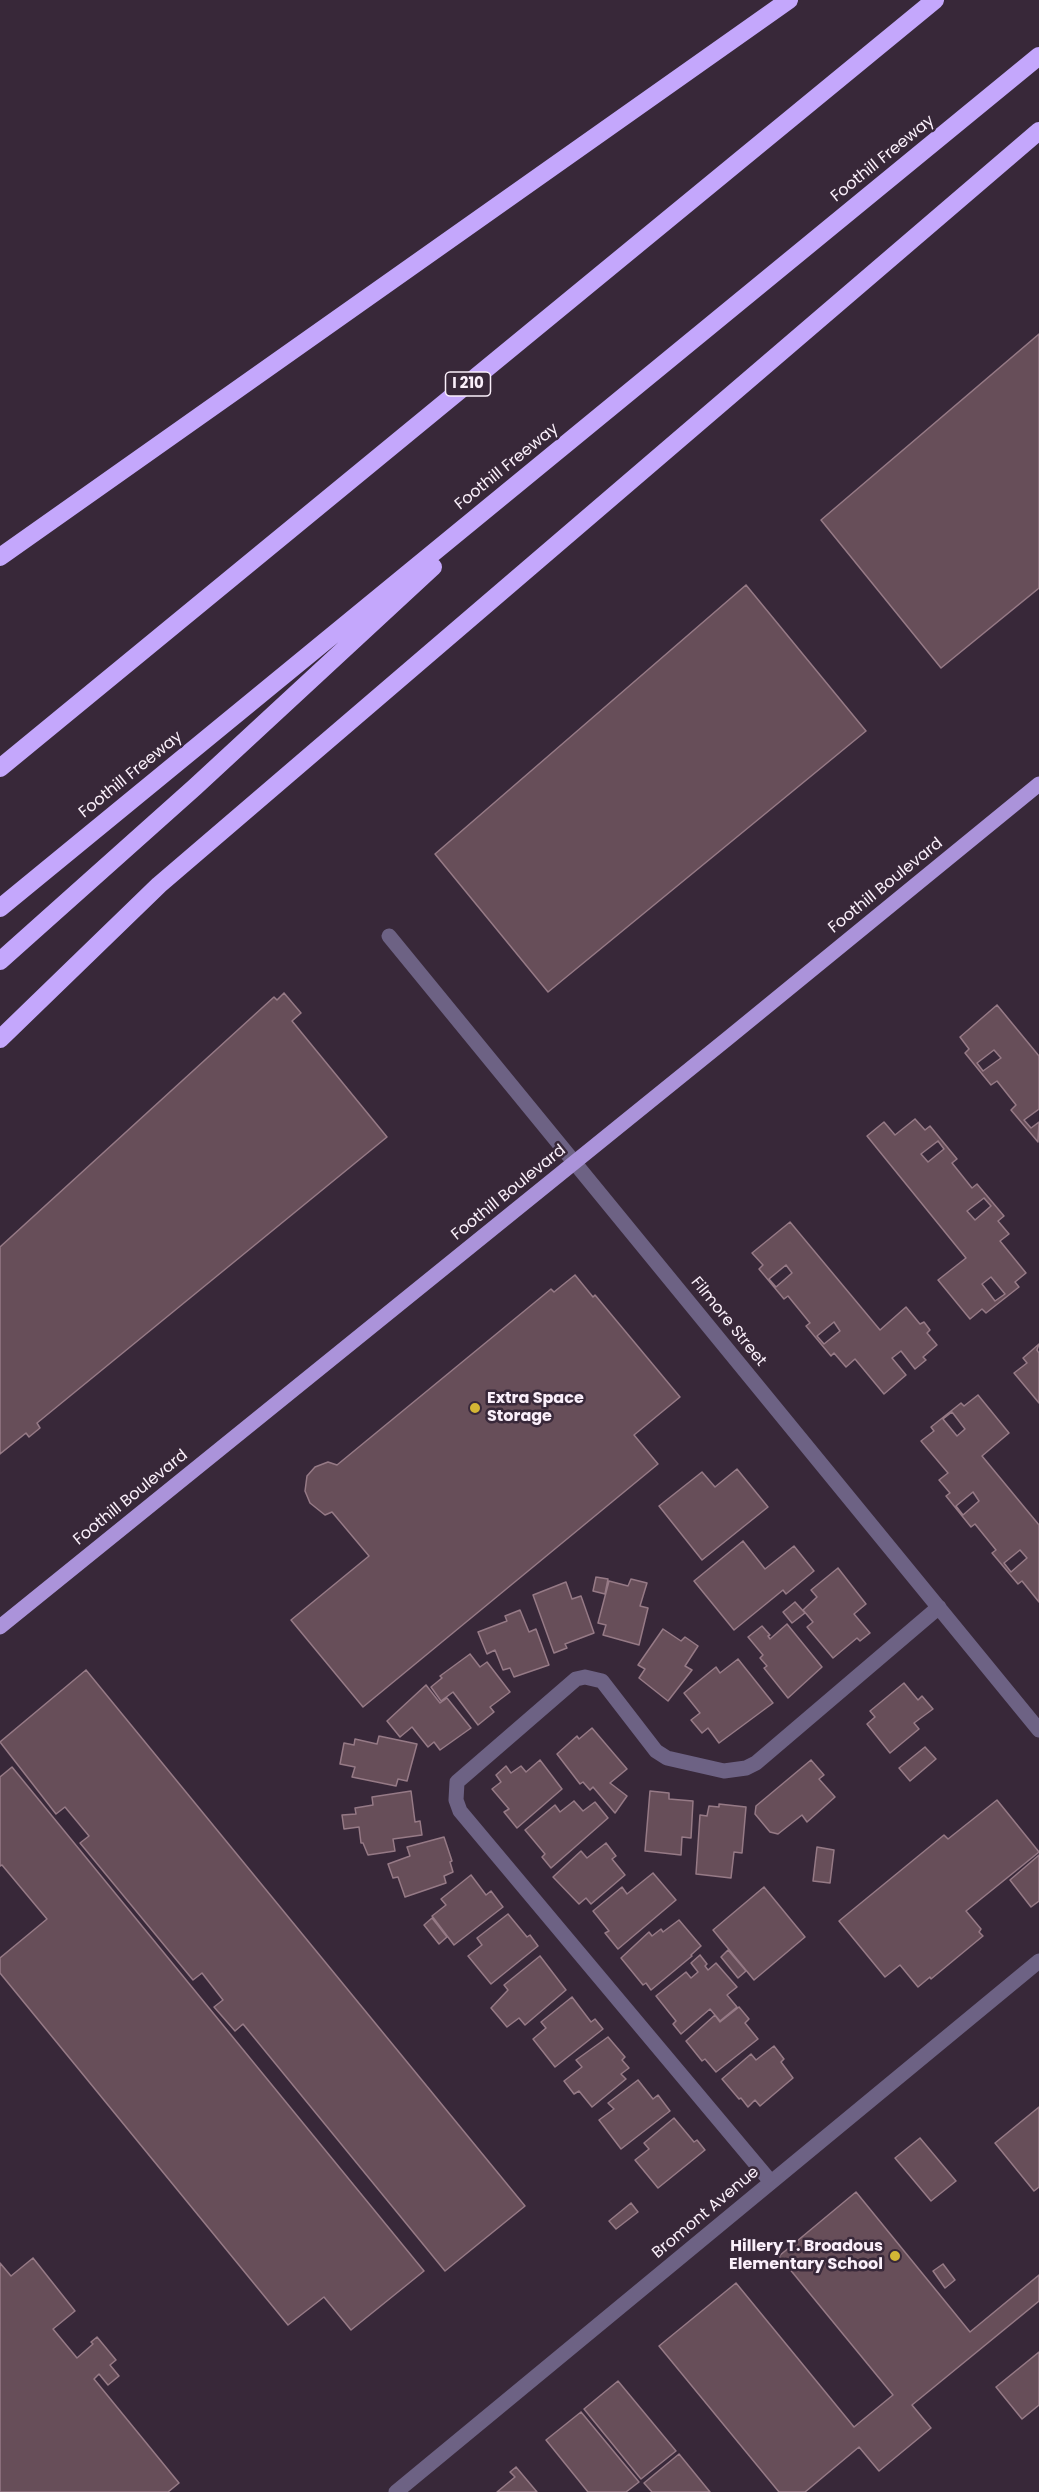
<!DOCTYPE html>
<html>
<head>
<meta charset="utf-8">
<style>
	body { margin:0 }
	canvas { display:block; background:#382839 }
</style>
</head>
<body>
<canvas width="1039" height="2492"></canvas>
<script>
const context = document.querySelector('canvas').getContext('2d');
context.lineJoin = 'round';
function fill(path, color) {
  context.fillStyle = color;
  context.fill(path, 'evenodd');
}
function shape(rows) {
  const path = new Path2D();
  for (const r of rows) {
    path.moveTo(r[0], r[1]);
    for (let i = 2; i < r.length; i += 2) path.lineTo(r[i], r[i + 1]);
  }
  return path;
}
function strokePath(path, color, width, dash) {
  context.strokeStyle = color;
  context.lineWidth = width;
  context.lineCap = dash ? 'butt' : 'round';
  context.setLineDash(dash || []);
  context.stroke(path);
}
function write(font, color, halo, rows, align = 'center') {
  context.font = font + ' Poppins,sans-serif';
  context.lineWidth = 5;
  context.setLineDash([]);
  context.textBaseline = 'middle';
  context.strokeStyle = halo;
  context.fillStyle = color;
  for (const [text, x, y, turn = 0] of rows) {
    context.save();
    context.translate(x, y);
    context.rotate((+turn || 0) * Math.PI / 180);
    context.textAlign = isNaN(turn) ? turn : align;
    if (halo) context.strokeText(text, 0, 0);
    context.fillText(text, 0, 0);
    context.restore();
  }
}
const building = shape([
	[1039,334,1039,588,941,668,821,520,1039,334],
	[746,585,866,731,548,992,435,854,746,585],
	[284,993,301,1013,292,1021,387,1137,37,1423,40,1428,29,1437,26,1433,0,1454,0,1247,274,997,277,1000,284,993],
	[997,1005,1039,1056,1039,1109,1024,1120,1031,1128,1039,1122,1038,1142,1011,1110,1016,1105,997,1081,991,1085,965,1053,969,1049,960,1037,997,1005],
	[994,1050,1001,1058,983,1071,977,1063,994,1050],
	[915,1119,925,1130,930,1126,957,1159,952,1163,972,1188,977,1184,1004,1216,998,1221,1009,1234,1000,1241,1026,1273,1015,1282,1019,1287,986,1313,982,1309,970,1319,938,1280,966,1258,867,1136,884,1122,895,1135,915,1119],
	[938,1141,944,1149,928,1162,921,1154,938,1141],
	[984,1198,991,1206,975,1220,967,1211,984,1198],
	[991,1277,1005,1294,995,1301,982,1284,991,1277],
	[790,1222,880,1330,906,1307,920,1324,924,1322,930,1330,927,1333,937,1345,923,1357,926,1360,915,1369,901,1351,892,1358,906,1375,884,1394,855,1359,846,1367,834,1353,831,1356,806,1326,810,1323,788,1296,784,1299,759,1269,763,1265,752,1253,790,1222],
	[786,1265,792,1273,776,1287,769,1279,786,1265],
	[834,1322,840,1331,824,1344,817,1336,834,1322],
	[575,1275,593,1297,595,1295,680,1397,634,1435,658,1464,363,1707,291,1620,369,1556,332,1512,325,1515,310,1503,305,1491,307,1476,315,1467,328,1462,337,1465,551,1289,554,1292,575,1275],
	[1039,1344,1037,1350,1039,1353,1039,1403,1014,1373,1027,1363,1023,1358,1039,1344],
	[978,1395,1009,1433,982,1456,1039,1525,1039,1602,1022,1581,1018,1584,992,1553,996,1550,975,1524,971,1527,946,1496,950,1493,939,1480,948,1473,921,1441,934,1431,931,1427,961,1403,964,1406,978,1395],
	[952,1412,965,1429,957,1436,943,1419,952,1412],
	[973,1492,979,1501,963,1515,956,1506,973,1492],
	[1020,1550,1027,1558,1011,1572,1004,1563,1020,1550],
	[737,1469,768,1507,702,1560,659,1506,702,1472,715,1487,737,1469],
	[743,1541,765,1569,794,1546,814,1571,786,1594,783,1590,734,1630,694,1581,743,1541],
	[838,1568,866,1604,854,1614,870,1633,860,1641,857,1638,833,1658,807,1627,813,1622,803,1610,817,1597,811,1590,838,1568],
	[596,1577,608,1579,605,1594,593,1591,596,1577],
	[631,1579,647,1583,640,1606,648,1608,639,1645,603,1635,606,1625,598,1623,609,1581,628,1586,631,1579],
	[566,1582,572,1599,581,1596,594,1633,565,1644,567,1648,554,1653,533,1595,566,1582],
	[795,1602,805,1613,792,1623,783,1612,795,1602],
	[520,1610,529,1632,536,1629,549,1665,514,1677,510,1668,503,1670,495,1650,487,1654,478,1632,507,1621,505,1616,520,1610],
	[787,1624,822,1667,788,1698,764,1668,767,1666,760,1658,763,1655,748,1637,762,1626,770,1635,768,1636,770,1639,787,1624],
	[663,1629,681,1641,685,1637,698,1646,685,1666,692,1670,668,1701,639,1678,645,1669,638,1665,663,1629],
	[470,1654,480,1667,487,1662,510,1692,490,1707,494,1712,478,1725,453,1692,441,1701,431,1687,442,1678,440,1676,470,1654],
	[738,1659,773,1703,719,1743,708,1728,702,1733,691,1720,700,1713,684,1693,716,1667,720,1673,738,1659],
	[86,1670,525,2206,445,2271,243,2024,235,2031,214,2007,223,2000,202,1973,193,1980,80,1843,89,1836,65,1807,56,1814,0,1742,86,1670],
	[904,1683,918,1700,922,1696,933,1709,914,1723,919,1729,890,1753,867,1724,875,1717,870,1711,904,1683],
	[426,1685,440,1703,447,1698,471,1728,440,1750,434,1742,428,1747,412,1727,400,1737,387,1721,426,1685],
	[592,1728,627,1769,610,1783,627,1796,615,1813,593,1787,590,1790,583,1782,580,1784,557,1754,577,1736,579,1739,592,1728],
	[379,1736,417,1744,407,1781,398,1779,396,1786,352,1777,355,1767,340,1764,344,1743,354,1745,355,1739,377,1744,379,1736],
	[925,1747,936,1759,910,1781,899,1768,925,1747],
	[540,1760,562,1789,517,1828,504,1812,509,1809,492,1789,501,1782,496,1775,506,1766,511,1773,521,1766,526,1772,540,1760],
	[811,1760,824,1775,819,1779,835,1797,807,1822,802,1815,778,1834,770,1832,755,1814,756,1806,811,1760],
	[12,1767,424,2271,351,2330,324,2297,288,2325,0,1973,0,1958,47,1919,2,1865,0,1866,0,1777,12,1767],
	[411,1791,415,1822,420,1821,422,1835,393,1839,395,1851,368,1855,363,1843,361,1843,359,1827,344,1829,342,1815,356,1814,355,1808,373,1805,372,1797,411,1791],
	[650,1791,669,1793,669,1799,693,1801,691,1838,682,1837,681,1855,645,1851,650,1791],
	[997,1800,1039,1852,966,1911,981,1929,979,1932,983,1936,931,1979,930,1977,918,1987,900,1965,885,1977,839,1921,944,1835,948,1839,997,1800],
	[574,1801,583,1811,595,1802,608,1818,551,1868,542,1857,545,1854,525,1830,555,1805,560,1812,574,1801],
	[719,1804,746,1807,742,1853,734,1852,731,1878,696,1874,700,1815,707,1816,709,1806,719,1807,719,1804],
	[444,1837,452,1861,450,1862,453,1872,444,1876,446,1883,405,1897,398,1877,393,1878,388,1864,410,1856,407,1847,444,1837],
	[606,1843,616,1856,612,1859,625,1875,591,1904,586,1898,579,1904,553,1877,581,1851,587,1858,606,1843],
	[817,1847,834,1850,830,1883,813,1881,817,1847],
	[1039,1855,1039,1901,1031,1907,1010,1880,1039,1855],
	[653,1873,676,1900,618,1949,605,1933,609,1931,593,1911,622,1887,627,1894,653,1873],
	[471,1875,486,1895,491,1891,503,1907,454,1945,432,1916,446,1905,441,1899,471,1875],
	[764,1887,805,1937,754,1980,713,1930,764,1887],
	[508,1914,527,1937,530,1935,538,1946,491,1984,468,1956,482,1945,477,1938,508,1914],
	[432,1918,447,1937,439,1944,424,1925,432,1918],
	[679,1920,701,1946,691,1955,692,1956,651,1990,646,1983,643,1985,621,1958,649,1932,652,1936,661,1929,663,1932,679,1920],
	[728,1950,746,1971,738,1978,721,1957,728,1950],
	[700,1955,707,1964,705,1966,708,1970,716,1963,737,1987,727,1995,737,2007,720,2021,710,2009,681,2034,673,2024,676,2021,656,1996,686,1972,691,1978,698,1972,691,1963,700,1955],
	[540,1956,566,1990,525,2025,519,2018,507,2027,491,2008,508,1990,504,1985,540,1956],
	[572,1997,591,2022,595,2019,603,2029,555,2067,533,2039,546,2028,541,2022,572,1997],
	[739,2007,749,2019,745,2023,758,2039,716,2072,705,2059,702,2061,686,2041,715,2015,720,2022,739,2007],
	[608,2037,625,2057,622,2060,629,2068,621,2074,626,2079,592,2107,579,2091,574,2094,564,2081,582,2067,576,2060,608,2037],
	[774,2046,784,2059,781,2062,793,2078,760,2106,755,2100,748,2107,741,2098,739,2099,722,2079,751,2054,756,2060,774,2046],
	[638,2080,653,2099,658,2095,670,2111,621,2149,599,2120,614,2109,608,2103,638,2080],
	[1039,2107,1039,2187,1034,2191,995,2143,1039,2107],
	[674,2118,694,2142,697,2140,705,2150,658,2188,635,2160,649,2149,644,2143,674,2118],
	[920,2138,956,2181,931,2201,895,2158,920,2138],
	[856,2192,970,2332,1039,2275,1039,2301,912,2405,931,2428,879,2471,859,2447,805,2492,779,2492,659,2346,736,2283,854,2427,893,2395,779,2256,856,2192],
	[631,2203,638,2212,616,2229,609,2221,631,2203],
	[33,2258,75,2311,53,2329,77,2358,93,2344,91,2342,97,2337,116,2360,110,2365,119,2376,108,2385,99,2374,94,2379,179,2483,168,2492,0,2492,0,2263,11,2276,33,2258],
	[943,2264,955,2280,945,2288,933,2271,943,2264],
	[1039,2352,1039,2405,1022,2419,996,2387,1039,2352],
	[618,2381,676,2451,641,2479,584,2409,618,2381],
	[581,2412,639,2482,626,2492,588,2492,546,2440,581,2412],
	[679,2454,710,2492,652,2492,644,2483,679,2454],
	[516,2467,537,2492,497,2492,515,2477,510,2472,516,2467]
]);
fill(building, '#674e59');
strokePath(building, '#967a86', 1.5);
strokePath(shape([
	[389,936,1039,1730],
	[771,2182,460,1811,456,1800,457,1782,576,1679,585,1677,602,1681,656,1751,667,1758,724,1771,746,1768,756,1763,939,1607],
	[396,2492,1039,1961]
]), '#6d6284', 15);
strokePath(shape([
	[0,1627,727,1039,1039,784]
]), '#ab93da', 15);
strokePath(shape([
	[0,557,789,0],
	[0,768,935,0],
	[0,908,1039,56],
	[0,961,195,787,433,567],
	[0,1039,159,885,1039,131]
]), '#c4a7fc', 18);
for (const [x, y, r, color] of [
	[475,1408,6,"#d4b635"],
	[895,2256,6,"#d4b635"]
]) {
  const dot = new Path2D();
  dot.arc(x, y, r, 0, 2 * Math.PI);
  context.fillStyle = color;
  context.fill(dot);
  strokePath(dot, '#382839', 2);
}
for (const [x, y, w] of [
	[468,384,45]
]) {
  const box = new Path2D();
  box.roundRect(x - w / 2, y - 12, w, 24, 4.5);
  context.fillStyle = '#382839';
  context.fill(box);
  strokePath(box, '#faeffa', 1.5);
}
write('bold 15px', '#faeffa', null, [
	["I 210",468,384]
]);
write('16px', '#faeffa', '#382839', [
	["Foothill Freeway",883,159,-39],
	["Foothill Freeway",507,467,-39],
	["Foothill Freeway",131,775,-39],
	["Foothill Boulevard",886,886,-39],
	["Foothill Boulevard",509,1193,-39],
	["Filmore Street",728,1322,51],
	["Foothill Boulevard",131,1498,-39],
	["Bromont Avenue",706,2213,-40]
]);
write('bold 16px', '#faeffa', '#382839', [
	["Extra Space",487,1399],
	["Storage",487,1417],
	["Hillery T. Broadous",883,2247,"right"],
	["Elementary School",883,2265,"right"]
], 'left');
</script>
</body>
</html>
